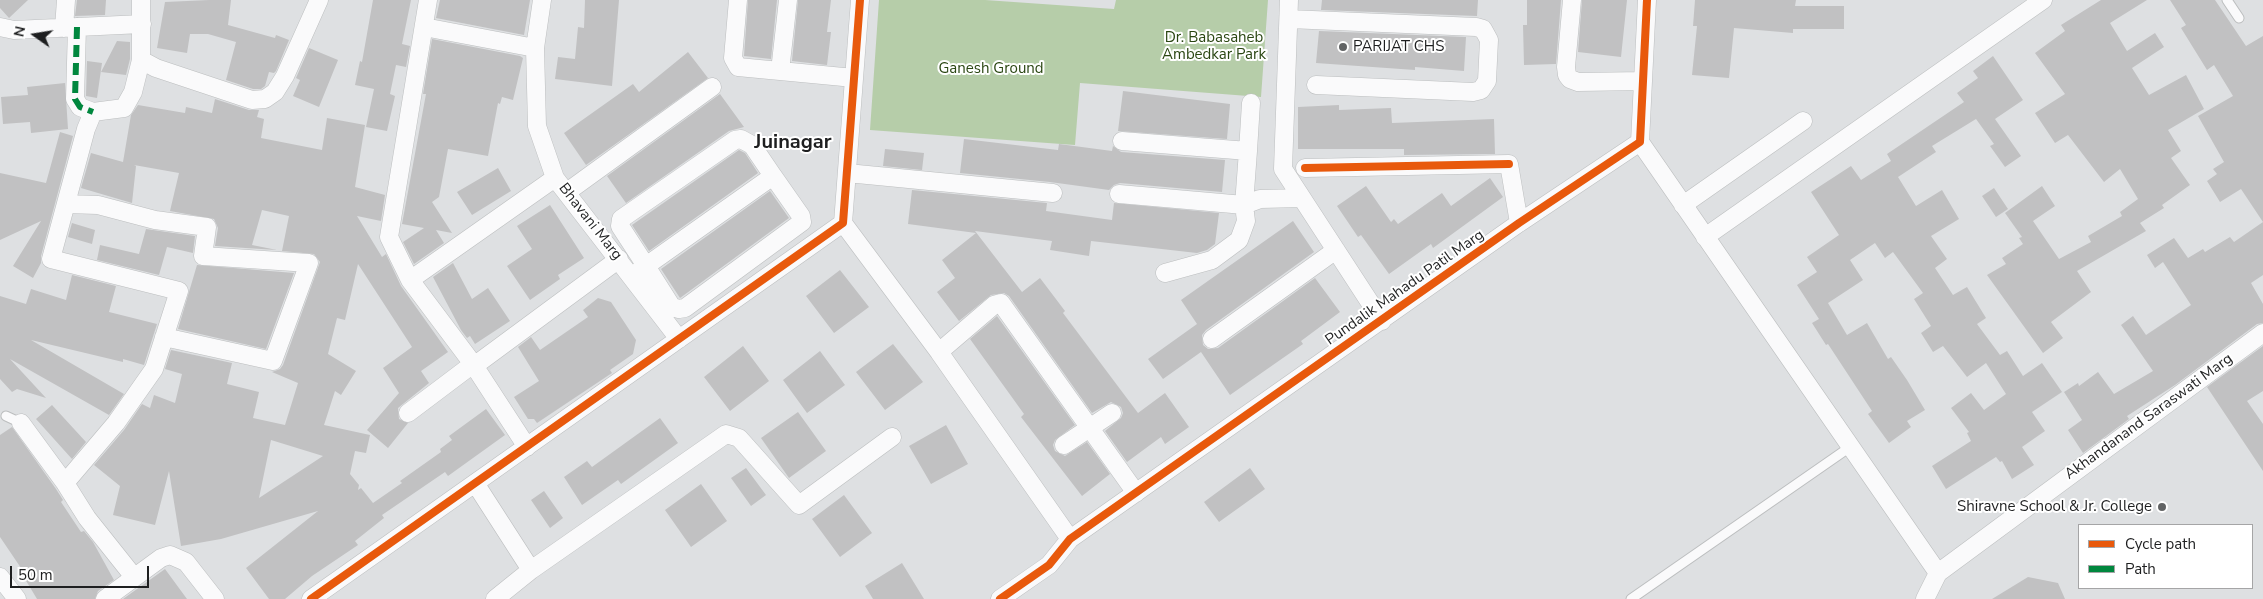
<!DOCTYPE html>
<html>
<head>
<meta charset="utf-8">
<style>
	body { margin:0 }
	#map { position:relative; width:2263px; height:599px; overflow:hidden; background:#dee0e2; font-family:"Nunito Sans",sans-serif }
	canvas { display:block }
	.legend { position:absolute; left:2078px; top:524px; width:175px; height:65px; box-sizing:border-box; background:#fff; border:1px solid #a5a5a6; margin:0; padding:6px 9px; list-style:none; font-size:15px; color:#1e1f20 }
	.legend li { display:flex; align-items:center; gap:10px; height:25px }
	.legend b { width:25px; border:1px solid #a5a5a6 }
	.north { position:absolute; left:10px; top:10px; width:50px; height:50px; -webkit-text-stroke:4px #fff; paint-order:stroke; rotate:283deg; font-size:14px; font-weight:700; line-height:20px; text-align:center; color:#1e1f20 }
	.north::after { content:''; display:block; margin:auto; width:18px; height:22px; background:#1e1f20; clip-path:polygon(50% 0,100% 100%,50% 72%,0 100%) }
	.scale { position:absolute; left:10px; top:566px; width:139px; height:22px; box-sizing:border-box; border:2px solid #1e1f20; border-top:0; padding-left:6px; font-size:15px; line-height:18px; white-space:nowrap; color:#1e1f20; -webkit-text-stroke:4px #fff; paint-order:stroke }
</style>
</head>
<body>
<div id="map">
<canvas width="2263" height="599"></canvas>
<ul class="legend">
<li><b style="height:6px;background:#e8590c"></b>Cycle path</li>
<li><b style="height:6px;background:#00873e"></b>Path</li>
</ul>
<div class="north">N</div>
<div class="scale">50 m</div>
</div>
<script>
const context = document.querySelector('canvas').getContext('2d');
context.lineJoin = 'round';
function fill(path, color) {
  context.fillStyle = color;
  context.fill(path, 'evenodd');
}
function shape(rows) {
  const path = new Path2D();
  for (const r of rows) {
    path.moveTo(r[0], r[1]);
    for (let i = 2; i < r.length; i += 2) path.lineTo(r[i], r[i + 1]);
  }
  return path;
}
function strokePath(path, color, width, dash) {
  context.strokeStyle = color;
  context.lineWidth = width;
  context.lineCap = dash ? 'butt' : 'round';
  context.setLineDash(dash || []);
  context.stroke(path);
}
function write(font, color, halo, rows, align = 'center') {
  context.font = font + ' "Nunito Sans",sans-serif';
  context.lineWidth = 4;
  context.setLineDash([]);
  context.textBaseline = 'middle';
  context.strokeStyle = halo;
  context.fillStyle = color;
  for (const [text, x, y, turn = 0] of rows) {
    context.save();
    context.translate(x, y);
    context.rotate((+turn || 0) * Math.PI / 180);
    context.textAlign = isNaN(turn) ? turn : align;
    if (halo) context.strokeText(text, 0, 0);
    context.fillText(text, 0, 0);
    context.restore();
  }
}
fill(shape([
	[879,0,985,0,1114,9,1116,0,1268,0,1261,97,1080,83,1075,145,870,130]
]), '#b6cda9');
fill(shape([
	[0,0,28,0,9,18,0,8],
	[77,0,106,0,105,15,75,16],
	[209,0,231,0,228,25,275,38,276,35,289,40,276,71,274,73,269,72,265,86,261,89,253,89,226,80,236,42,208,34,190,34,187,53,157,48,165,2],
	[373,0,411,0,402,44,410,46,406,67,396,65,390,94,395,96,387,131,366,127,374,89,355,85,360,61,362,62],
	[440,0,530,0,524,35,436,18],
	[585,0,619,0,612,86,555,79,558,57,575,59,578,27,584,28],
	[748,0,777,0,771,59,744,56],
	[798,0,831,0,827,32,831,32,827,65,792,61],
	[1322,0,1478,0,1477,16,1321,10],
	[1527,0,1561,0,1556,64,1524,65,1523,25,1527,25],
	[1582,0,1627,0,1621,57,1578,52],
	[1695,0,1796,0,1795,6,1844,6,1844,29,1793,29,1793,33,1734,28,1729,78,1692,75,1697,26,1693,26],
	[2101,0,2147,0,2110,23,2127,51,2155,33,2164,47,2132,68,2149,95,2186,75,2204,109,2168,130,2181,151,2171,158,2190,185,2162,205,2164,208,2140,223,2146,231,2077,271,2091,292,2051,322,2063,338,2043,353,1987,275,2006,264,2002,258,2023,244,2019,238,2022,237,2005,213,2042,186,2055,206,2033,221,2059,259,2091,242,2088,236,2122,216,2120,212,2138,199,2120,169,2104,182,2068,135,2055,143,2035,113,2065,94,2035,53,2065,31,2061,25],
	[2170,0,2215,0,2246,46,2263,36,2263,275,2251,283,2263,304,2263,323,2257,324,2175,385,2127,416,2129,419,2083,453,2068,430,2082,420,2064,392,2078,383,2079,386,2098,372,2114,394,2153,371,2121,325,2133,316,2146,335,2191,305,2163,262,2155,268,2147,255,2174,238,2188,258,2203,249,2205,252,2230,237,2234,242,2263,222,2241,189,2220,202,2207,181,2217,174,2213,169,2224,162,2198,116,2233,96,2214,65,2207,70,2181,28,2186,25],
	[1319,31,1466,37,1464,71,1415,67,1415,70,1316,63],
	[432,39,520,56,523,58,513,100,502,97,500,104,498,103,488,156,448,149,439,197,432,202,452,233,436,230,444,243,414,264,403,242,424,228,402,224,426,94,423,94],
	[117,41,130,42,130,59,126,75,101,72],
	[309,48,338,60,319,107,293,96,300,80,296,78],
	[688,52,708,78,586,165,564,133,633,84,639,92],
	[1993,56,2023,100,1995,119,2021,156,2005,167,1990,146,1994,144,1976,119,1932,146,1936,152,1898,177,1916,206,1942,190,1959,219,1931,236,1947,259,1935,268,1953,295,1967,287,1986,318,1977,324,2000,355,2007,351,2023,376,2042,363,2062,392,2032,412,2045,431,2022,447,2034,465,2012,479,2002,461,2000,462,1996,457,1946,489,1932,466,1971,441,1967,433,1969,432,1951,408,1971,393,1984,410,2006,394,1986,363,1967,377,1943,346,1933,352,1921,333,1931,326,1914,299,1923,293,1893,252,1885,258,1875,243,1850,260,1863,280,1828,303,1847,335,1867,323,1888,359,1891,357,1907,380,1925,410,1907,421,1911,427,1889,443,1868,414,1872,411,1828,344,1826,345,1812,323,1819,319,1797,285,1817,272,1807,257,1839,235,1811,192,1851,166,1861,180,1891,161,1887,154,1964,102,1957,93,1978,78,1973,71],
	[87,61,102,63,97,98,86,96],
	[65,83,68,129,31,133,30,122,3,124,1,97,28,95,27,87],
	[1123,91,1230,104,1227,139,1118,131],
	[720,94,744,127,729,131,626,203,607,176],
	[215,99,249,110,259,110,257,117,264,119,261,138,322,150,327,118,365,125,355,187,385,195,381,221,357,216,382,257,386,254,401,286,448,352,421,371,429,383,398,408,399,419,408,423,388,448,367,430,399,393,383,368,412,347,358,264,345,320,337,318,328,354,356,371,341,395,335,391,324,425,370,435,366,453,355,451,350,474,359,485,358,490,361,488,373,503,402,483,400,481,441,452,440,449,452,440,449,436,486,409,505,435,448,476,445,472,382,515,384,518,355,541,358,545,312,576,285,599,269,599,246,568,318,511,221,539,181,546,169,471,155,525,113,515,120,486,94,465,124,430,142,404,150,408,154,395,175,403,182,374,165,369,171,350,232,363,227,384,259,392,253,418,285,425,298,383,272,372,280,369,283,365,320,262,314,254,282,251,289,216,262,210,252,245,277,250,215,246,218,228,214,219,170,211,179,173,134,165,136,166,132,203,81,188,91,153,123,162,131,115,138,105,185,113,186,107,212,113],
	[271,440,323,456,259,498],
	[1339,105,1339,110,1391,108,1392,123,1494,119,1495,154,1404,155,1404,149,1298,149,1298,107],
	[60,132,73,136,41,256,41,263,33,278,13,266,41,221,0,240,0,173,46,183],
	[964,139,1058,150,1059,144,1112,151,1113,146,1121,152,1225,160,1222,192,1120,183,1114,185,1109,190,1050,182,960,173],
	[885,149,924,153,922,170,883,166],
	[739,150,745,153,758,173,649,251,632,225],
	[498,168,511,191,472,215,457,192],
	[1490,178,1503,197,1433,248,1431,244,1389,274,1361,235,1358,237,1337,206,1366,186,1391,222,1394,219,1398,224,1442,193,1451,206],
	[1994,188,2008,209,1996,217,1982,196],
	[912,190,1047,203,1046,211,1112,220,1114,203,1219,213,1215,244,1207,250,1197,253,1091,241,1089,256,1050,250,1052,241,975,231,1022,292,1040,278,1065,311,1063,313,1138,413,1165,393,1189,427,1165,444,1161,437,1127,462,1105,431,1121,418,1123,413,1121,407,1111,402,1092,413,1009,296,1004,293,991,295,959,321,937,292,955,278,942,260,976,233,908,224],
	[770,191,789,218,680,298,661,269],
	[550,205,584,258,558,275,560,279,530,300,507,266,532,249,517,226],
	[1293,221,1314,252,1206,330,1202,335,1203,345,1208,349,1218,348,1315,278,1340,312,1301,341,1303,344,1230,395,1201,352,1163,379,1148,359,1197,324,1181,300],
	[72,223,95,230,92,244,68,237],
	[146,229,195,236,193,253,167,247,159,275,97,260,100,245,139,254],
	[453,263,472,299,488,288,510,321,475,344,470,336,467,338,461,330,433,277],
	[197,265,294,273,266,349,178,329],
	[840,270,869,307,834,333,806,296],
	[72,275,116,286,109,312,157,324,144,365,123,359,123,362,31,340,124,394,109,415,10,359,46,398,17,389,12,392,0,379,0,296,26,304,31,289,66,300],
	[598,298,611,302,636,340,633,354,610,370,612,373,537,423,534,419,528,419,514,397,539,381,518,347,531,337,540,350,588,317,583,310],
	[997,316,1075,425,1055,440,1053,445,1055,451,1065,456,1087,442,1110,474,1082,496,1021,417,1024,414,970,339],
	[893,344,923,382,885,410,856,372],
	[743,346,769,381,730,411,704,377],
	[2263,346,2263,391,2247,401,2263,424,2263,471,2207,387],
	[820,351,845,385,807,413,783,380],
	[52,405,86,442,72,459,36,419],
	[798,412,826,451,789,478,761,438],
	[660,418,678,443,621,484,618,480,582,505,564,477,587,461,592,467],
	[946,425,968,464,931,484,909,446],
	[12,427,56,489,63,500,61,502,81,532,84,531,93,542,114,580,98,591,95,599,37,599,19,569,21,568,0,537,0,435],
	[746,468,766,495,751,506,731,478],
	[1250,468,1265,489,1219,522,1204,502],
	[701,484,727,521,691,547,665,510],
	[544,491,563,518,550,528,531,500],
	[844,495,872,533,840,557,812,519],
	[902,563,924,599,873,599,865,586],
	[165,569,187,599,123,599],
	[2028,577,2058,583,2065,599,1992,599]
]), '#c1c1c2');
const service = shape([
	[2227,0,2239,18],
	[6,416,21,423],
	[1631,599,1850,447]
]);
const minor = shape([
	[141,0,141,60,156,68,252,100,265,99,275,92,285,76,319,0],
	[428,0,389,237,410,280,473,364,527,447],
	[542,0,535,48,537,126,555,178,679,339],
	[738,0,733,58,738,67,854,78],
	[1289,0,1283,169,1382,321],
	[1572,0,1566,67,1567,75,1570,79,1578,82,1643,81],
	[1289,19,1476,27,1483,29,1489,40,1487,81,1481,90,1473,92,1316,85],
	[0,27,14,30,142,24],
	[77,27,75,99,80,107,93,112],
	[424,27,535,48],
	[64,28,66,0],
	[780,71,788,0],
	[1122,141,1248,151,1244,205,1246,221,1239,240,1212,260,1165,273],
	[1640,142,1938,573],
	[1248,151,1251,103],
	[1305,168,1509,164,1519,223],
	[847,173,1053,193],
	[567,192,712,87],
	[1119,194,1244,205,1260,199,1302,198],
	[66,204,98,205,155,220,207,227,203,256,309,263,273,361,164,337],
	[1683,205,1803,121],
	[843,223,939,352,1070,539],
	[1705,237,2043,0],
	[632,276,646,266,773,176,801,216,802,222,685,308,679,309,672,307,646,266,620,226,621,219,735,140,741,139,752,145,773,176],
	[410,280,555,178],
	[1212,339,1336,250],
	[939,352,994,305,1001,303,1136,493],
	[474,366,619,259],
	[408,413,473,364],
	[21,423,65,483,87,518,134,577],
	[1064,445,1112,413],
	[65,483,116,423,154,369,179,291,51,259,86,129,93,112,124,108,133,92,141,60],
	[475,483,531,570,495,599],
	[531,570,726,434,739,438,799,505,892,437],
	[0,577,17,599],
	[105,599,161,558,170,555,186,562,215,599],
	[311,599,843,223,860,0],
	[1000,599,1049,565,1070,539,1519,223,1640,142,1647,0],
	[1925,599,1938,573,2263,333]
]);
strokePath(service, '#bcbebf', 11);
strokePath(minor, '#bcbebf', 19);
strokePath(service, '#fafafb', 9);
strokePath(minor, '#fafafb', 18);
strokePath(shape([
	[77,27,75,99,80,107,93,112]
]), '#00873e', 6, [12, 6]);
strokePath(shape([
	[1305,168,1509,164],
	[311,599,843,223,860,0],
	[1000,599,1049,565,1070,539,1519,223,1640,142,1647,0]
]), '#e8590c', 8);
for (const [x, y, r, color] of [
	[1343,47,5,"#616364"],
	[2162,507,5,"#616364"]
]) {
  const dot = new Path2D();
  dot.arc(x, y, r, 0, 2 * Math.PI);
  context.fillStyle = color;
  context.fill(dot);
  strokePath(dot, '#fff', 2);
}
write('15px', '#2a4612', '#fff', [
	["Dr. Babasaheb",1214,38],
	["Ambedkar Park",1214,55],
	["Ganesh Ground",991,69]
]);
write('15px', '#1e1f20', '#fff', [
	["PARIJAT CHS",1353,47],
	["Shiravne School & Jr. College",2152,507,"right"]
], 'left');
write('15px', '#1e1f20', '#fff', [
	["Bhavani Marg",590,222,52],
	["Pundalik Mahadu Patil Marg",1405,288,-35],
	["Akhandanand Saraswati Marg",2149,417,-36]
]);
write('bold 20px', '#1e1f20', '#fff', [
	["Juinagar",793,143]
]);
</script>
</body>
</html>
